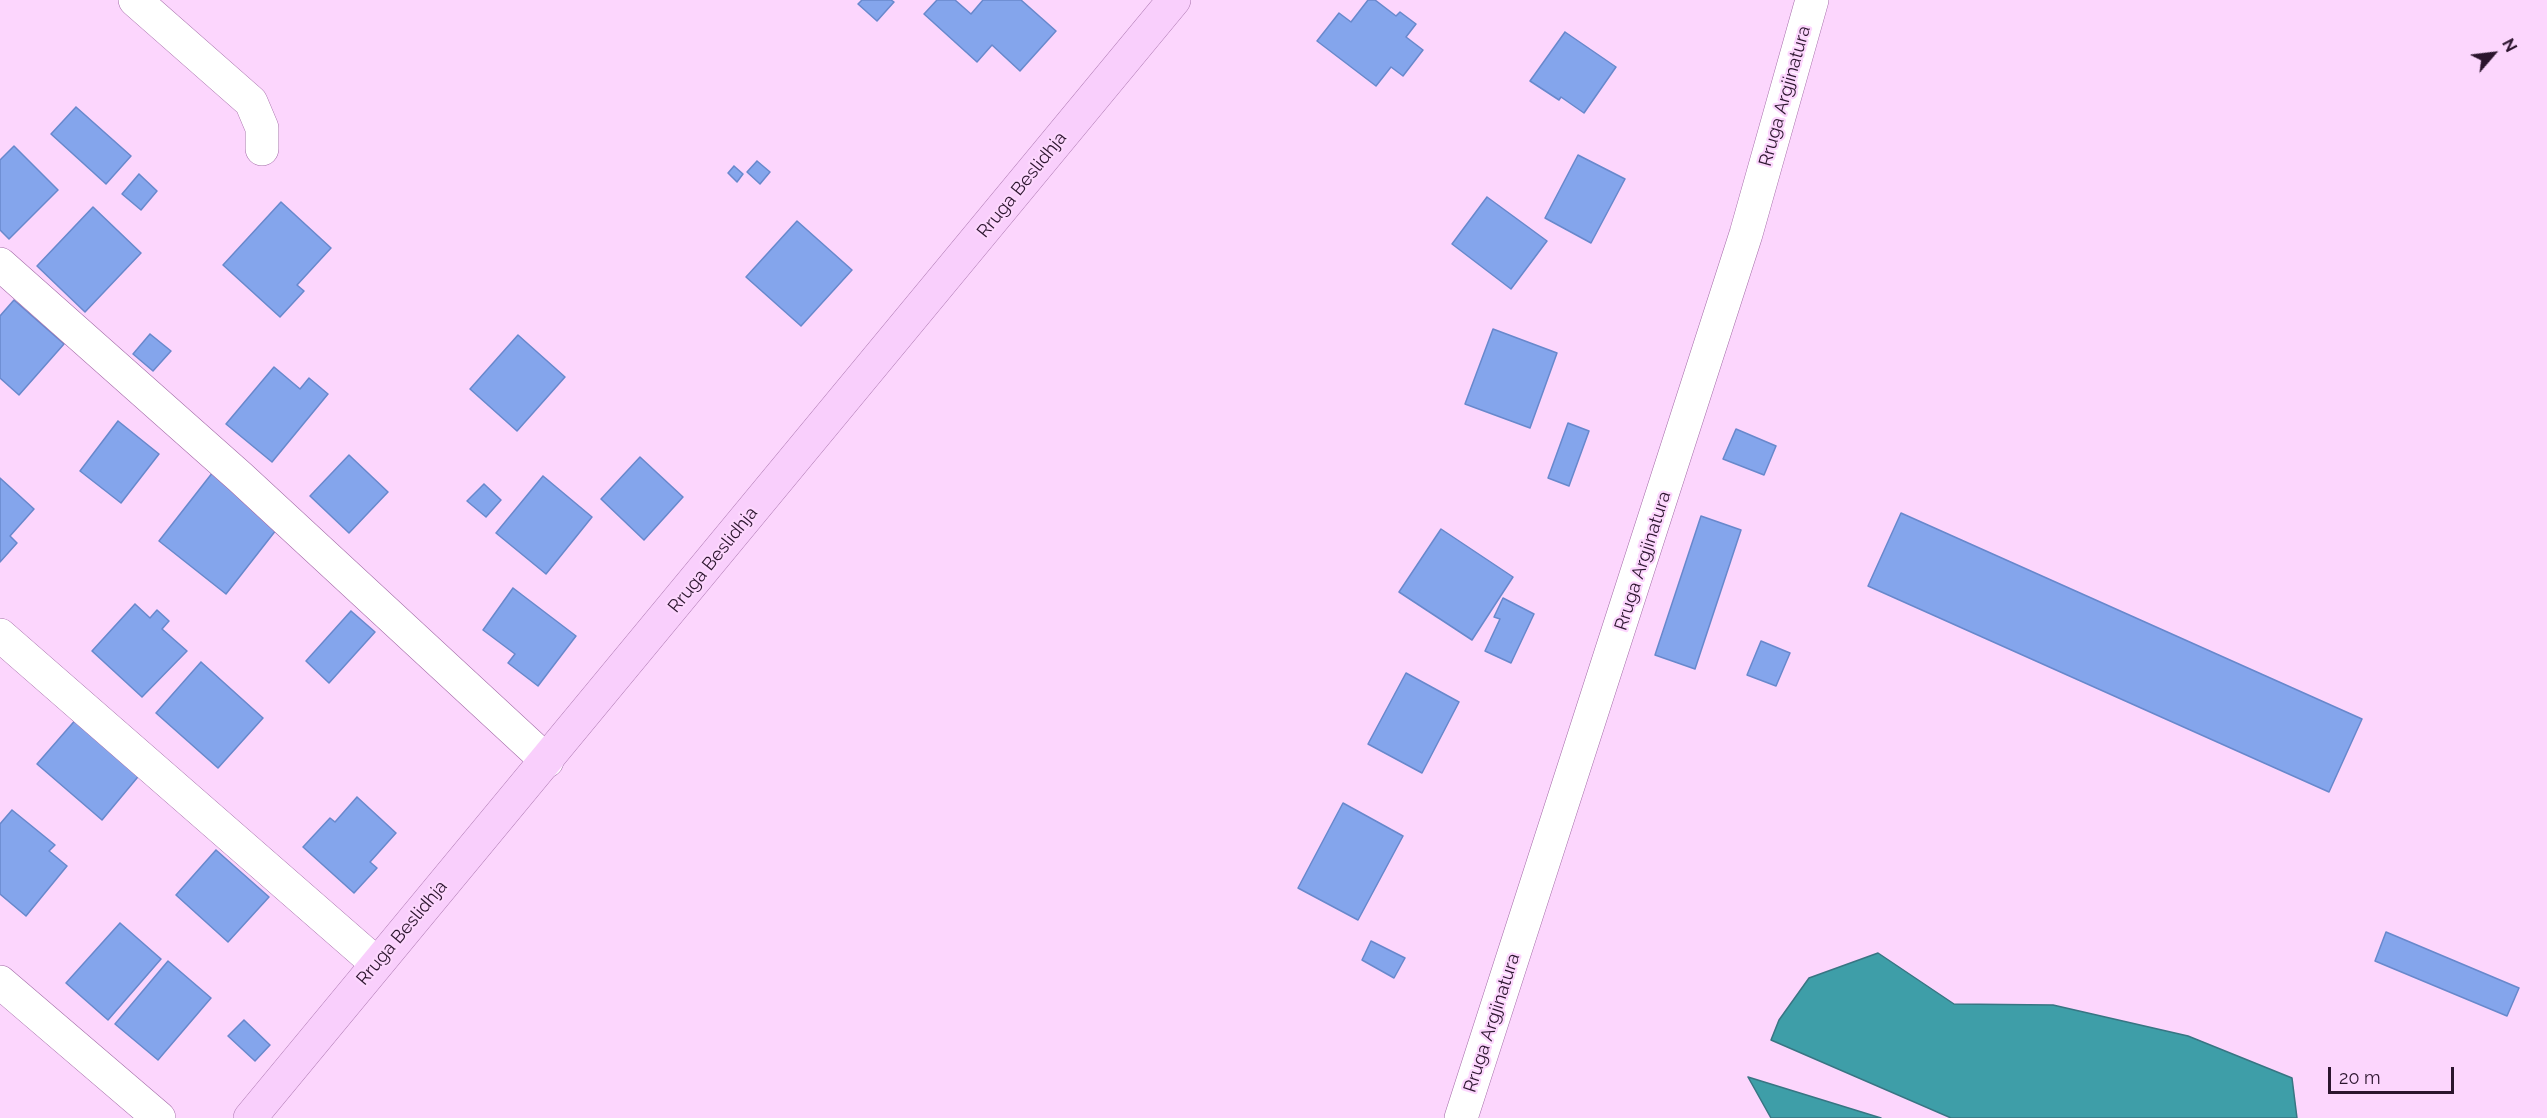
<!DOCTYPE html>
<html>
<head>
<meta charset="utf-8">
<style>
	body { margin:0 }
	#map { position:relative; width:2547px; height:1118px; overflow:hidden; background:#fcd6fd; font-family:Raleway,sans-serif }
	canvas { display:block }
	.north { position:absolute; left:2463px; top:24px; width:60px; height:60px; -webkit-text-stroke:4px #fcd6fd; paint-order:stroke; rotate:62deg; font-size:16px; font-weight:700; line-height:24px; text-align:center; color:#2b142d }
	.north::after { content:''; display:block; margin:auto; width:21px; height:27px; background:#2b142d; clip-path:polygon(50% 0,100% 100%,50% 72%,0 100%) }
	.scale { position:absolute; left:2328px; top:1067px; width:126px; height:27px; box-sizing:border-box; border:3px solid #2b142d; border-top:0; padding-left:8px; font-size:18px; line-height:21px; white-space:nowrap; color:#2b142d; -webkit-text-stroke:4px #fcd6fd; paint-order:stroke }
</style>
</head>
<body>
<div id="map">
<canvas width="2547" height="1118"></canvas>
<div class="north">N</div>
<div class="scale">20 m</div>
</div>
<script>
const context = document.querySelector('canvas').getContext('2d');
context.lineJoin = 'round';
function fill(path, color) {
  context.fillStyle = color;
  context.fill(path, 'evenodd');
}
function shape(rows) {
  const path = new Path2D();
  for (const r of rows) {
    path.moveTo(r[0], r[1]);
    for (let i = 2; i < r.length; i += 2) path.lineTo(r[i], r[i + 1]);
  }
  return path;
}
function strokePath(path, color, width, dash) {
  context.strokeStyle = color;
  context.lineWidth = width;
  context.lineCap = dash ? 'butt' : 'round';
  context.setLineDash(dash || []);
  context.stroke(path);
}
function write(font, color, halo, rows, align = 'center') {
  context.font = font + ' Raleway,sans-serif';
  context.lineWidth = 4.5;
  context.setLineDash([]);
  context.textBaseline = 'middle';
  context.strokeStyle = halo;
  context.fillStyle = color;
  for (const [text, x, y, turn = 0] of rows) {
    context.save();
    context.translate(x, y);
    context.rotate((+turn || 0) * Math.PI / 180);
    context.textAlign = isNaN(turn) ? turn : align;
    if (halo) context.strokeText(text, 0, 0);
    context.fillText(text, 0, 0);
    context.restore();
  }
}
const water = shape([
	[1878,953,1954,1004,2053,1005,2188,1036,2292,1078,2297,1118,1951,1118,1771,1040,1779,1020,1809,978,1878,953],
	[1748,1077,1881,1118,1771,1118,1748,1077]
]);
fill(water, '#3e9ea8');
strokePath(water, '#387583', 1.5);
const building = shape([
	[862,0,891,0,894,2,877,21,858,4,862,0],
	[937,0,955,0,971,14,983,0,1021,0,1056,31,1020,71,992,45,977,62,924,14,937,0],
	[1368,0,1375,0,1396,16,1400,12,1416,24,1406,37,1423,50,1403,76,1391,67,1376,86,1317,41,1339,13,1351,22,1368,0],
	[1565,32,1616,67,1584,113,1561,97,1559,100,1530,81,1565,32],
	[76,107,131,156,106,184,51,134,76,107],
	[14,146,58,190,9,239,0,230,0,160,14,146],
	[1578,155,1625,179,1591,243,1545,218,1578,155],
	[757,161,770,172,760,184,747,172,757,161],
	[734,166,743,174,737,182,728,173,734,166],
	[139,174,157,191,141,210,122,194,139,174],
	[1487,197,1547,241,1511,289,1452,244,1487,197],
	[281,202,331,248,297,285,304,291,280,317,223,265,281,202],
	[93,207,141,253,85,312,37,266,93,207],
	[797,221,852,270,801,326,746,277,797,221],
	[14,300,64,344,19,395,0,378,0,316,14,300],
	[1493,329,1557,353,1530,428,1465,404,1493,329],
	[150,334,171,351,153,371,133,354,150,334],
	[518,335,565,377,517,431,470,389,518,335],
	[274,367,300,389,309,378,328,394,272,462,226,424,274,367],
	[118,421,159,454,121,503,80,471,118,421],
	[1568,423,1589,431,1569,486,1548,478,1568,423],
	[1736,429,1776,446,1764,475,1723,459,1736,429],
	[349,455,388,492,349,533,310,496,349,455],
	[640,457,683,497,644,540,601,499,640,457],
	[213,472,280,525,226,594,159,541,213,472],
	[543,476,592,517,546,574,496,533,543,476],
	[0,478,34,509,10,536,17,543,0,562,0,478],
	[484,484,501,500,486,517,467,501,484,484],
	[1901,513,2362,719,2329,792,1868,586,1901,513],
	[1701,516,1741,530,1695,669,1655,655,1701,516],
	[1441,529,1513,577,1472,640,1399,592,1441,529],
	[513,588,576,636,538,686,508,663,515,654,483,630,513,588],
	[1503,598,1534,614,1511,663,1485,651,1500,619,1494,617,1503,598],
	[135,604,150,618,157,610,169,621,162,629,187,651,142,697,92,651,135,604],
	[351,611,375,632,329,683,306,661,351,611],
	[1761,641,1790,653,1776,686,1747,675,1761,641],
	[201,662,263,718,218,768,156,713,201,662],
	[1406,673,1459,702,1422,773,1368,744,1406,673],
	[78,717,142,772,102,820,37,764,78,717],
	[357,797,396,833,370,862,377,868,354,893,303,847,330,818,335,822,357,797],
	[1343,803,1403,836,1358,920,1298,888,1343,803],
	[12,810,55,845,49,851,67,866,26,916,0,894,0,824,12,810],
	[216,850,269,897,228,942,176,895,216,850],
	[120,923,161,959,108,1020,66,983,120,923],
	[2386,932,2519,988,2507,1016,2375,961,2386,932],
	[1371,941,1405,958,1394,978,1362,960,1371,941],
	[168,961,211,998,158,1060,115,1024,168,961],
	[244,1020,270,1045,255,1061,228,1036,244,1020]
]);
fill(building, '#84a5ec');
strokePath(building, '#6888cc', 1.5);
const minor = shape([
	[135,0,251,102,262,128,262,149],
	[0,264,240,477,547,761],
	[0,635,376,963],
	[0,982,159,1118],
	[1461,1118,1746,234,1812,0]
]);
const major = shape([
	[250,1118,1174,0]
]);
strokePath(minor, '#a36ba7', 34);
strokePath(major, '#ae79b2', 34);
strokePath(minor, '#fff', 33);
strokePath(major, '#f9cffc', 33);
write('18px', '#2b142d', '#fcd6fd', [
	["Rruga Argjinatura",1785,96,-74],
	["Rruga Beslidhja",1022,185,-51],
	["Rruga Beslidhja",713,560,-51],
	["Rruga Argjinatura",1643,561,-72],
	["Rruga Beslidhja",402,933,-50],
	["Rruga Argjinatura",1492,1023,-72]
]);
</script>
</body>
</html>
